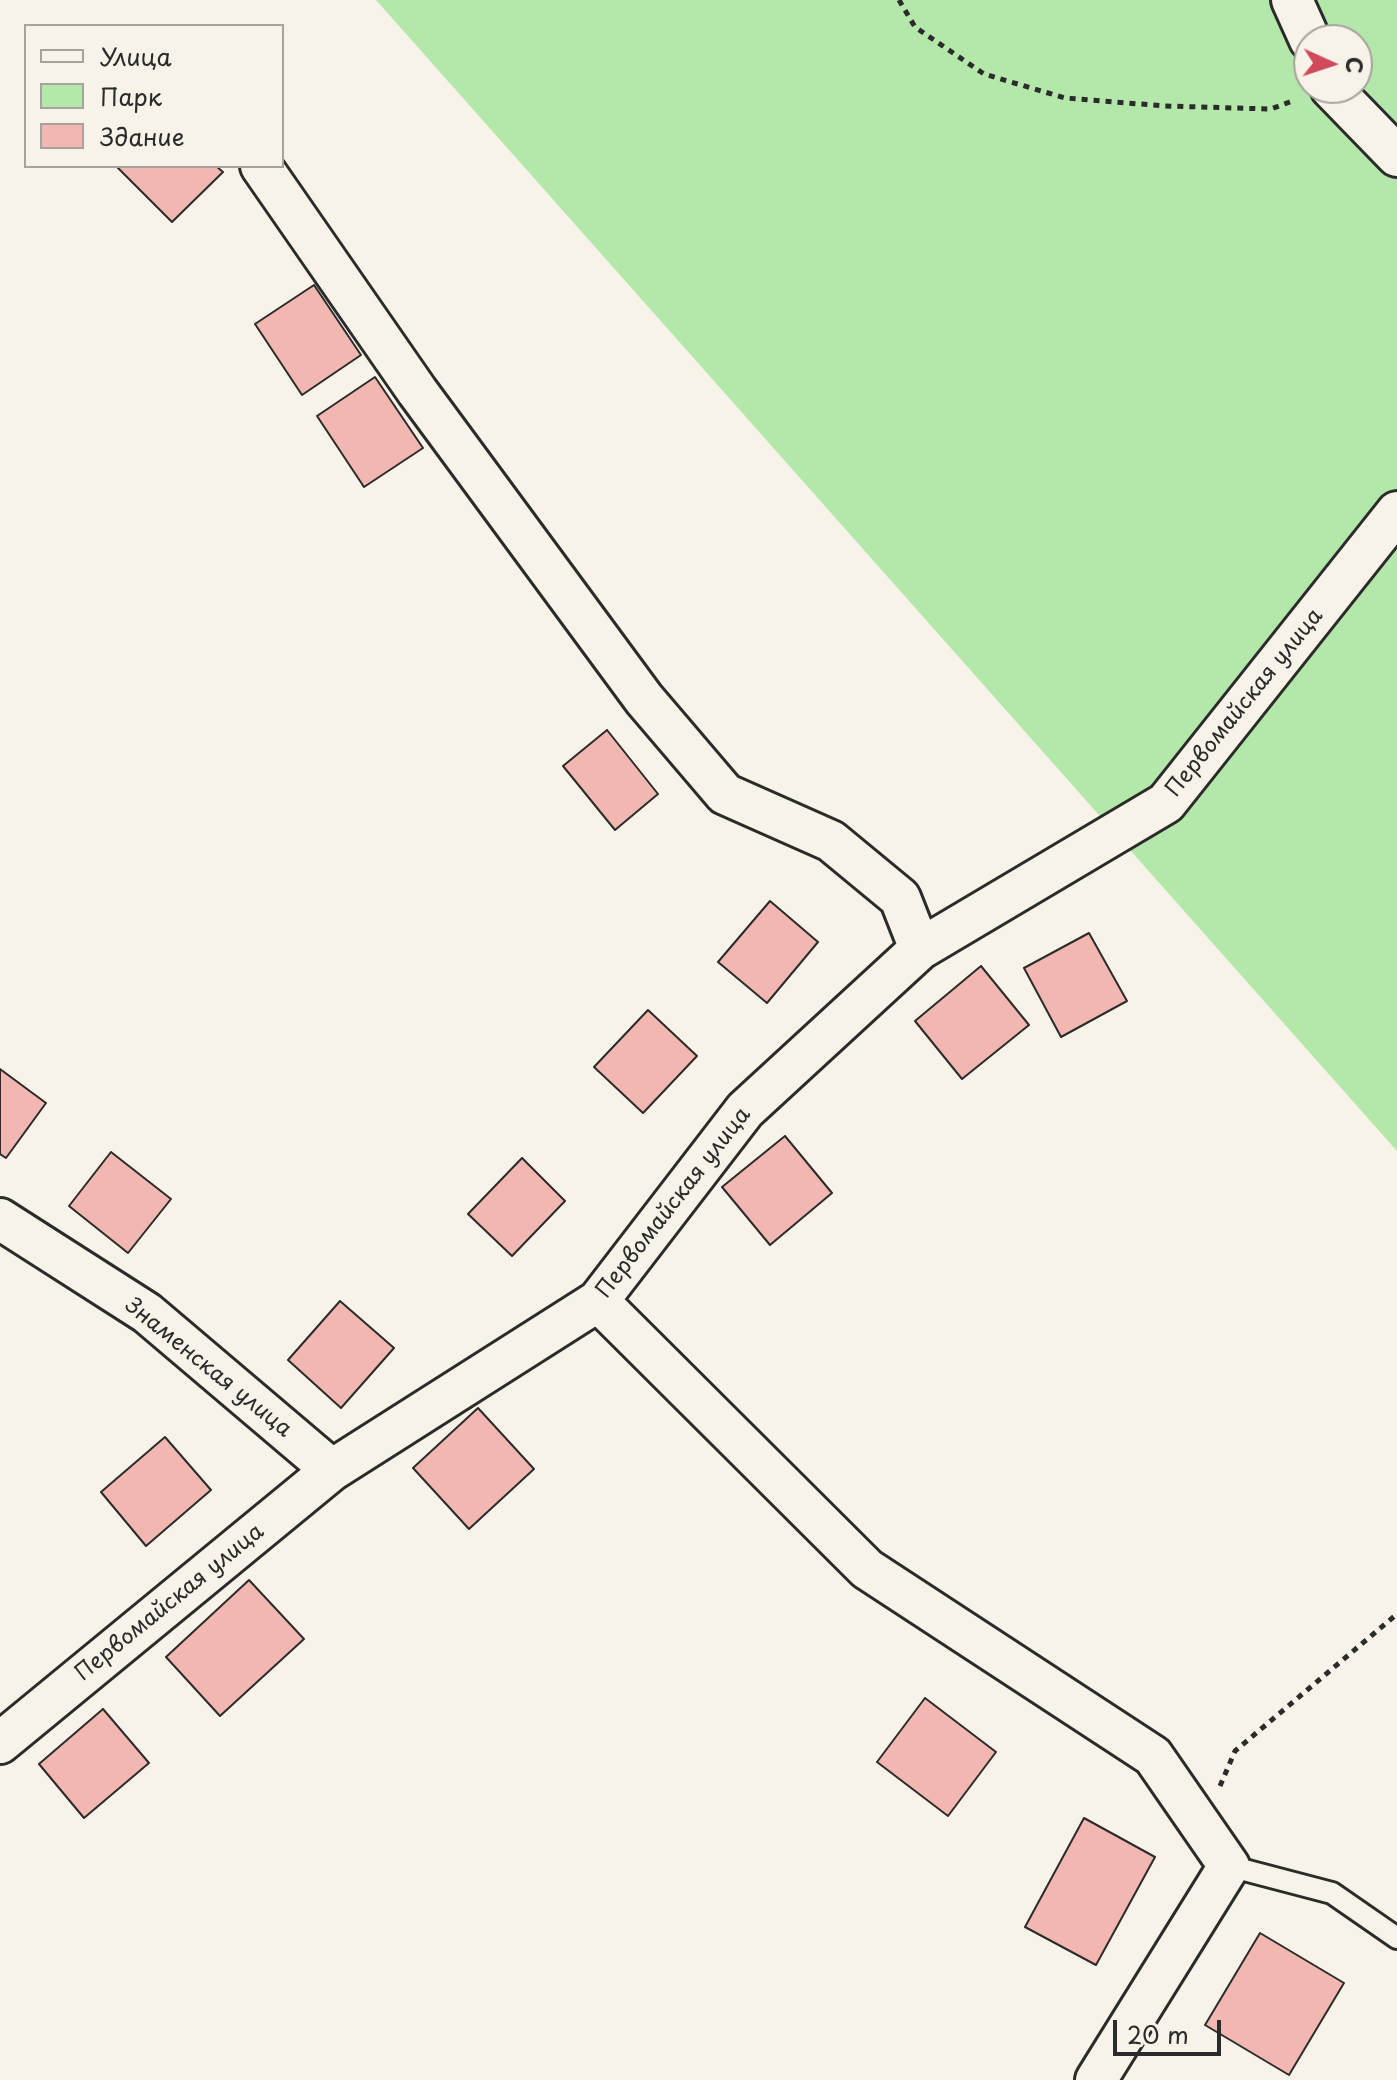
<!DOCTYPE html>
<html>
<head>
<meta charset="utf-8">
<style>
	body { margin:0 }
	#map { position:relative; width:1397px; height:2080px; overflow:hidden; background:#f7f3e8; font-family:"Playpen Sans",sans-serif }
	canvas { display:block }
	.legend { position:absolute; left:24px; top:24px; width:260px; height:144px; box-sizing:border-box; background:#f7f3e8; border:2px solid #a5a39c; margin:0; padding:10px 14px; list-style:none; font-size:24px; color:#2b2b2b }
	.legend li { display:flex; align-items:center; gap:16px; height:40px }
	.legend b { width:40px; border:2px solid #a5a39c }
	.north { position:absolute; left:1293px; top:24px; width:80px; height:80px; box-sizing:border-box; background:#f7f3e8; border:2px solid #a5a39c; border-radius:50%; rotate:93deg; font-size:22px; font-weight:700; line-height:32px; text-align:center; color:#2b2b2b }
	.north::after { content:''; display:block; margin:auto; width:28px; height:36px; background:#d1495b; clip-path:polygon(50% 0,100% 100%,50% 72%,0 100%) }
	.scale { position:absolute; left:1113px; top:2020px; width:108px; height:36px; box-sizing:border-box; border:4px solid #2b2b2b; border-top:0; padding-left:10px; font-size:24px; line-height:28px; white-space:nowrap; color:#2b2b2b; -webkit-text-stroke:6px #f7f3e8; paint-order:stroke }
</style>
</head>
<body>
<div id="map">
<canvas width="1397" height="2080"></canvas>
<ul class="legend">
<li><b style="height:10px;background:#f7f3e8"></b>Улица</li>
<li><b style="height:22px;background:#b4e8aa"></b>Парк</li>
<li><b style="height:22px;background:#f2b7b0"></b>Здание</li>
</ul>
<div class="north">С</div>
<div class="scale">20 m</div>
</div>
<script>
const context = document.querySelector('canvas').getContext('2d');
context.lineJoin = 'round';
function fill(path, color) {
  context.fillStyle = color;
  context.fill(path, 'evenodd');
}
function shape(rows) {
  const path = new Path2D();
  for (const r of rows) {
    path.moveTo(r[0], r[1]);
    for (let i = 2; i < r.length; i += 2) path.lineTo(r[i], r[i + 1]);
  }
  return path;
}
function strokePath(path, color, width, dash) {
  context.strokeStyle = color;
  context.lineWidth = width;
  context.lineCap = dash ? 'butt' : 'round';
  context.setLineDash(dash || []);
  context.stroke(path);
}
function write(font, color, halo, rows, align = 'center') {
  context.font = font + ' "Playpen Sans",sans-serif';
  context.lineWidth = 6;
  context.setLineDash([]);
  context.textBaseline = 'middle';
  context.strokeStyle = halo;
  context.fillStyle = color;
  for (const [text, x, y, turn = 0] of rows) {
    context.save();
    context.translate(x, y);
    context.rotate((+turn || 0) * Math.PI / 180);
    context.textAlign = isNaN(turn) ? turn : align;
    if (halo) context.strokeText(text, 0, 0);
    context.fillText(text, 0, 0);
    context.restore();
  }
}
fill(shape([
	[376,0,1397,0,1397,1151],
	[1309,40,1357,40,1357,88,1309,88]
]), '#b4e8aa');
const building = shape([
	[116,166,216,166,223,172,172,222,116,166],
	[314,285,361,355,302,395,255,324,314,285],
	[375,377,423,448,364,487,317,416,375,377],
	[607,730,658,794,615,830,563,766,607,730],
	[770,901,818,942,767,1003,718,962,770,901],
	[1089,933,1127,1001,1061,1037,1024,968,1089,933],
	[981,966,1029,1025,962,1079,915,1021,981,966],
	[648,1010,697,1056,643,1113,594,1067,648,1010],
	[0,1069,46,1103,6,1158,0,1154,0,1069],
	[785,1136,832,1193,770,1245,722,1187,785,1136],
	[111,1152,171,1199,128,1253,69,1206,111,1152],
	[522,1158,565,1201,512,1256,468,1214,522,1158],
	[340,1301,394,1348,341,1408,288,1360,340,1301],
	[478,1408,534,1469,469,1529,413,1468,478,1408],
	[165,1437,211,1490,146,1546,101,1492,165,1437],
	[249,1580,304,1639,220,1716,166,1657,249,1580],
	[925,1698,996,1752,948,1816,877,1762,925,1698],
	[103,1709,149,1763,84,1818,39,1764,103,1709],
	[1084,1818,1155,1857,1096,1965,1025,1927,1084,1818],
	[1260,1933,1344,1983,1289,2075,1205,2025,1260,1933]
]);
fill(building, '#f2b7b0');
strokePath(building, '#2b2b2b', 2);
const lane = shape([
	[1229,1866,1332,1893,1397,1938]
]);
const street = shape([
	[1292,0,1310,40],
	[1331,88,1397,156],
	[261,166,417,391,644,699,725,794,831,841,900,898,920,949],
	[0,1219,147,1313,332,1470],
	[598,1301,867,1569,1153,1756,1229,1866,1096,2080],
	[0,1743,332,1470,598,1301,745,1110,920,949,1166,803,1397,512]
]);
strokePath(lane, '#2b2b2b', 26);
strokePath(street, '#2b2b2b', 46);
strokePath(shape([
	[899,0,915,27,984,74,1065,98,1165,106,1271,109,1295,100],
	[1220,1786,1235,1751,1397,1614]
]), '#2b2b2b', 5, [6, 6]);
strokePath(lane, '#f7f3e8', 20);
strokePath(street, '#f7f3e8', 40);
write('22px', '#2b2b2b', '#f7f3e8', [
	["Первомайская улица",1245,703,-51],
	["Первомайская улица",674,1203,-52],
	["Знаменская улица",208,1368,39],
	["Первомайская улица",170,1603,-39]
]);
</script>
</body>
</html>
